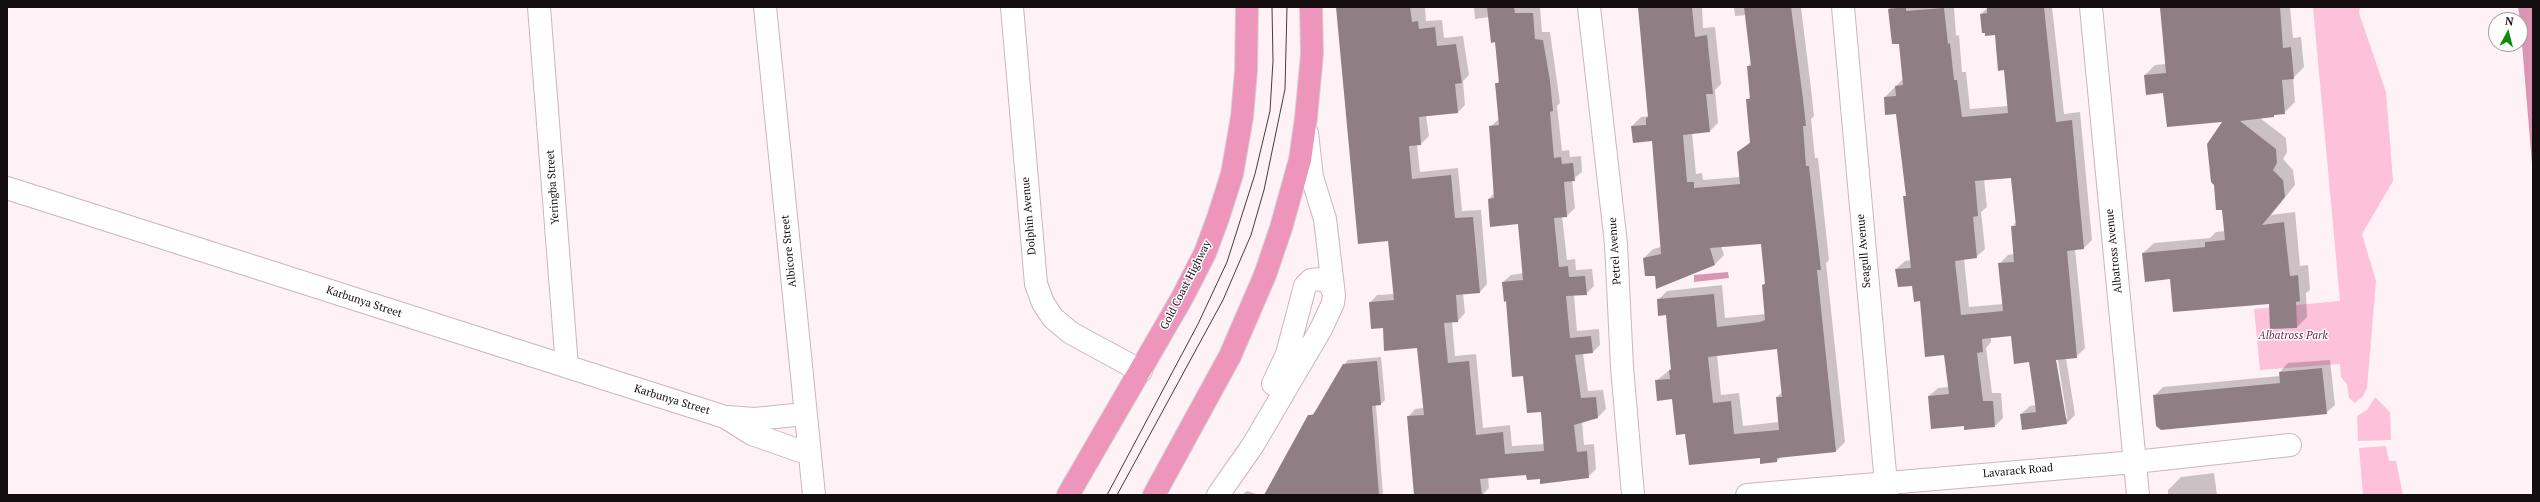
<!DOCTYPE html>
<html>
<head>
<meta charset="utf-8">
<style>
	body { margin:0 }
	#map { position:relative; width:2540px; height:502px; overflow:hidden; background:#fef2f6; font-family:"PT Serif",serif }
	canvas { display:block }
	.frame { position:absolute; inset:0; border:8px solid #140d10; pointer-events:none }
	.north { position:absolute; left:2488px; top:12px; width:40px; height:40px; box-sizing:border-box; background:#fff; border:1px solid #a19e9f; border-radius:50%; rotate:7deg; font-size:11px; font-weight:700; line-height:16px; text-align:center; color:#140d10 }
	.north::after { content:''; display:block; margin:auto; width:14px; height:18px; background:#12890e; clip-path:polygon(50% 0,100% 100%,50% 72%,0 100%) }
</style>
</head>
<body>
<div id="map">
<canvas width="2540" height="502"></canvas>
<div class="frame"></div>
<div class="north">N</div>
</div>
<script>
const context = document.querySelector('canvas').getContext('2d');
context.lineJoin = 'round';
function fill(path, color) {
  context.fillStyle = color;
  context.fill(path, 'evenodd');
}
function shape(rows) {
  const path = new Path2D();
  for (const r of rows) {
    path.moveTo(r[0], r[1]);
    for (let i = 2; i < r.length; i += 2) path.lineTo(r[i], r[i + 1]);
  }
  return path;
}
function strokePath(path, color, width, dash) {
  context.strokeStyle = color;
  context.lineWidth = width;
  context.lineCap = dash ? 'butt' : 'round';
  context.setLineDash(dash || []);
  context.stroke(path);
}
function write(font, color, halo, rows, align = 'center') {
  context.font = font + ' "PT Serif",serif';
  context.lineWidth = 3;
  context.setLineDash([]);
  context.textBaseline = 'middle';
  context.strokeStyle = halo;
  context.fillStyle = color;
  for (const [text, x, y, turn = 0] of rows) {
    context.save();
    context.translate(x, y);
    context.rotate((+turn || 0) * Math.PI / 180);
    context.textAlign = isNaN(turn) ? turn : align;
    if (halo) context.strokeText(text, 0, 0);
    context.fillText(text, 0, 0);
    context.restore();
  }
}
fill(shape([
	[2313,7,2360,7,2359,13,2386,92,2393,181,2362,234,2376,281,2367,388,2363,396,2355,403,2349,398,2347,384,2341,377,2340,364,2260,370,2254,309,2340,301],
	[2375,397,2390,412,2391,440,2358,441,2357,416,2367,410],
	[2386,446,2389,461,2396,461,2403,495,2363,495,2359,448]
]), '#fdc1da');
fill(shape([
	[2518,7,2533,7,2533,176,2520,20],
	[1728,272,1729,278,1694,282,1694,275]
]), '#db95b3');
fill(shape([
	[1337,7,1425,7,1426,21,1442,20,1444,38,1463,36,1469,75,1463,81,1465,105,1458,112,1426,116,1429,136,1421,144,1417,145,1420,172,1458,168,1462,211,1481,210,1487,284,1480,292,1463,293,1465,313,1458,321,1452,321,1455,356,1476,354,1483,428,1510,425,1512,446,1545,444,1542,411,1524,375,1503,282,1511,275,1523,273,1519,223,1489,199,1494,193,1490,127,1499,119,1496,84,1500,80,1496,41,1489,17,1475,19,1474,7,1540,7,1542,32,1550,32,1560,103,1557,106,1562,151,1569,150,1570,157,1581,156,1582,172,1572,180,1575,208,1567,216,1562,216,1567,260,1575,259,1576,270,1592,269,1594,286,1586,294,1574,295,1577,331,1599,329,1600,345,1593,352,1583,353,1588,391,1603,390,1606,409,1598,417,1582,421,1584,445,1594,444,1596,469,1588,477,1541,478,1527,474,1488,477,1489,488,1482,495,1415,495,1408,417,1415,409,1424,408,1418,347,1383,327,1370,303,1377,295,1394,294,1389,240],
	[1637,7,1702,7,1703,28,1715,27,1721,84,1715,90,1718,123,1710,131,1692,133,1696,174,1702,173,1703,180,1740,177,1738,153,1751,141,1747,100,1751,96,1748,66,1751,63,1746,15,1735,16,1734,7,1801,7,1811,89,1814,116,1811,119,1815,158,1818,158,1829,260,1826,263,1845,442,1836,451,1781,457,1777,461,1686,433,1673,398,1656,381,1672,368,1667,314,1658,300,1667,291,1722,285,1725,318,1766,314,1763,285,1766,282,1762,243,1721,246,1724,255,1715,264,1657,287,1656,274,1644,258,1653,249,1661,247,1653,140,1632,126,1641,117,1649,116,1639,9],
	[1778,348,1782,392,1777,397,1779,422,1743,426,1739,393,1721,395,1717,355],
	[1889,7,1954,7,1956,36,1959,35,1962,72,1966,72,1970,109,2008,106,2005,69,1996,34,1981,14,1988,7,2052,7,2064,114,2080,112,2092,240,2084,248,2075,249,2085,348,2076,357,2066,358,2075,415,2067,423,2023,429,2021,414,2030,406,2036,405,2030,361,2012,335,1991,337,1991,342,1986,348,1992,393,2001,393,2003,418,1994,427,1965,425,1929,396,1938,388,1949,387,1945,354,1913,285,1896,269,1905,261,1911,260,1905,197,1907,194,1897,113,1885,97,1903,79,1900,43,1893,43],
	[2011,177,2016,222,2012,227,2014,254,2008,255,1999,264,2003,304,1969,307,1964,259,1976,257,1985,249,1981,212,1987,207,1984,179],
	[2055,355,2057,355,2067,418,2065,418],
	[2160,7,2290,7,2293,38,2301,37,2304,67,2293,78,2295,102,2284,113,2260,118,2286,138,2287,152,2283,159,2293,170,2295,185,2271,215,2295,212,2300,266,2308,265,2310,290,2306,293,2307,317,2297,327,2271,328,2270,303,2171,278,2143,253,2154,243,2210,238,2216,232,2225,231,2224,121,2164,92,2145,75,2155,65,2166,64],
	[1381,357,1385,400,1381,404,1376,405,1383,495,1265,495,1309,416,1317,411,1344,365,1348,360],
	[2330,360,2335,405,2326,413,2154,396,2163,387,2280,376,2280,372,2288,363],
	[2214,473,2217,495,2168,495,2168,490,2181,477],
	[1247,491,1260,495,1242,495]
]), '#0003');
fill(shape([
	[1336,7,1410,7,1412,22,1418,21,1419,29,1435,27,1437,46,1456,44,1462,83,1455,84,1458,113,1419,117,1421,145,1409,146,1412,179,1451,175,1455,218,1473,217,1480,293,1456,295,1458,322,1444,323,1448,363,1469,361,1476,435,1503,432,1505,454,1544,451,1541,412,1527,413,1523,376,1512,377,1506,301,1504,302,1502,282,1523,280,1518,224,1490,227,1488,199,1494,198,1489,126,1499,125,1495,83,1499,83,1495,42,1491,43,1487,7,1514,7,1515,13,1533,13,1535,39,1543,40,1550,81,1553,111,1550,112,1554,158,1561,157,1562,164,1573,163,1575,181,1564,182,1567,217,1554,218,1559,267,1568,266,1569,277,1585,276,1587,295,1566,296,1570,338,1591,336,1593,353,1575,355,1581,398,1596,397,1598,418,1574,425,1577,452,1587,451,1589,478,1540,484,1540,479,1527,480,1526,475,1480,479,1482,495,1414,495,1407,416,1424,415,1417,348,1384,351,1383,328,1371,329,1369,302,1394,300,1388,241,1358,244],
	[1638,7,1692,7,1695,37,1707,35,1713,94,1706,94,1710,132,1683,135,1687,182,1694,182,1694,188,1740,184,1737,152,1750,143,1746,99,1750,99,1747,66,1751,66,1744,7,1791,7,1803,99,1806,126,1803,126,1806,166,1809,166,1821,270,1817,270,1836,452,1777,458,1777,462,1760,464,1760,458,1689,465,1685,434,1676,435,1672,399,1657,401,1655,380,1670,379,1669,370,1671,370,1666,315,1658,316,1657,299,1714,294,1717,327,1760,322,1765,320,1762,285,1765,284,1761,244,1710,248,1715,265,1656,289,1655,276,1645,276,1643,258,1661,254,1652,141,1633,143,1631,126,1646,125,1646,118,1648,117],
	[1777,349,1782,397,1776,397,1779,430,1734,434,1731,401,1713,403,1708,357],
	[1906,7,1906,11,1944,8,1948,44,1950,43,1954,80,1957,80,1962,117,2008,113,2004,70,1998,71,1995,35,1985,36,1985,33,1982,33,1980,14,1987,13,1987,7,2044,7,2056,122,2072,120,2084,249,2067,251,2077,358,2056,360,2067,424,2022,430,2020,414,2036,412,2034,396,2029,362,2014,364,2011,336,1982,339,1983,352,1977,353,1983,401,1993,401,1995,427,1964,430,1964,426,1931,429,1928,396,1949,394,1944,355,1925,357,1920,301,1914,302,1912,286,1898,287,1895,269,1911,268,1903,196,1906,196,1896,114,1885,115,1884,97,1896,96,1895,86,1903,85,1899,44,1892,44,1888,9],
	[2011,178,2016,226,2011,226,2014,262,1998,263,2003,311,1961,315,1955,261,1977,258,1973,217,1978,216,1975,181],
	[2160,7,2280,7,2283,48,2291,47,2294,79,2282,80,2285,114,2274,115,2274,117,2240,121,2276,149,2277,163,2273,170,2283,180,2285,197,2262,225,2284,222,2290,276,2298,275,2300,301,2296,302,2297,328,2270,329,2269,304,2173,312,2170,279,2145,282,2142,253,2205,247,2205,242,2225,240,2222,210,2216,210,2214,185,2211,182,2207,144,2222,122,2167,127,2163,93,2146,95,2144,75,2166,73],
	[1377,361,1381,405,1372,406,1379,495,1264,495,1308,415,1313,415,1343,364],
	[2322,368,2327,414,2161,430,2156,426,2153,395,2280,383,2279,372]
]), '#907e85');
const minor = shape([
	[539,7,567,367],
	[765,7,814,495],
	[1012,7,1036,284,1043,303,1053,318,1071,333,1141,371],
	[1589,7,1616,244,1622,367,1633,495],
	[1843,7,1887,495],
	[2091,7,2138,495],
	[7,188,725,417,752,434,809,454],
	[1273,384,1287,354,1305,286,1311,280,1321,279,1330,284,1333,291],
	[727,417,755,419,805,414],
	[1218,495,1253,445,1321,329,1333,303,1334,295,1325,219,1312,177,1307,133],
	[1747,495,2135,462,2290,445]
]);
const highway = shape([
	[1068,495,1182,298,1205,253,1218,218,1232,174,1242,117,1246,71,1247,7],
	[1154,495,1230,356,1265,275,1281,228,1300,160,1306,118,1312,54,1311,7]
]);
strokePath(minor, '#cab6be', 24);
strokePath(highway, '#d5d3d4', 24);
strokePath(minor, '#fff', 22);
strokePath(highway, '#ee95bc', 22);
strokePath(shape([
	[1107,495,1198,324,1227,262,1255,174,1270,111,1273,61,1272,7],
	[1117,495,1223,300,1251,235,1264,190,1285,89,1287,7]
]), '#443c3f', 1);
write('11px', '#140d10', '#fff', [
	["Yeringba Street",553,187,-94],
	["Dolphin Avenue",1029,216,-95],
	["Albicore Street",789,251,-96],
	["Petrel Avenue",1615,251,-94],
	["Seagull Avenue",1864,251,-95],
	["Albatross Avenue",2114,251,-96],
	["Gold Coast Highway",1186,285,-63],
	["Karbunya Street",364,302,18],
	["Karbunya Street",672,400,17],
	["Lavarack Road",2018,471,-5]
]);
write('italic 11px', '#76254e', '#fff', [
	["Albatross Park",2293,336]
]);
</script>
</body>
</html>
